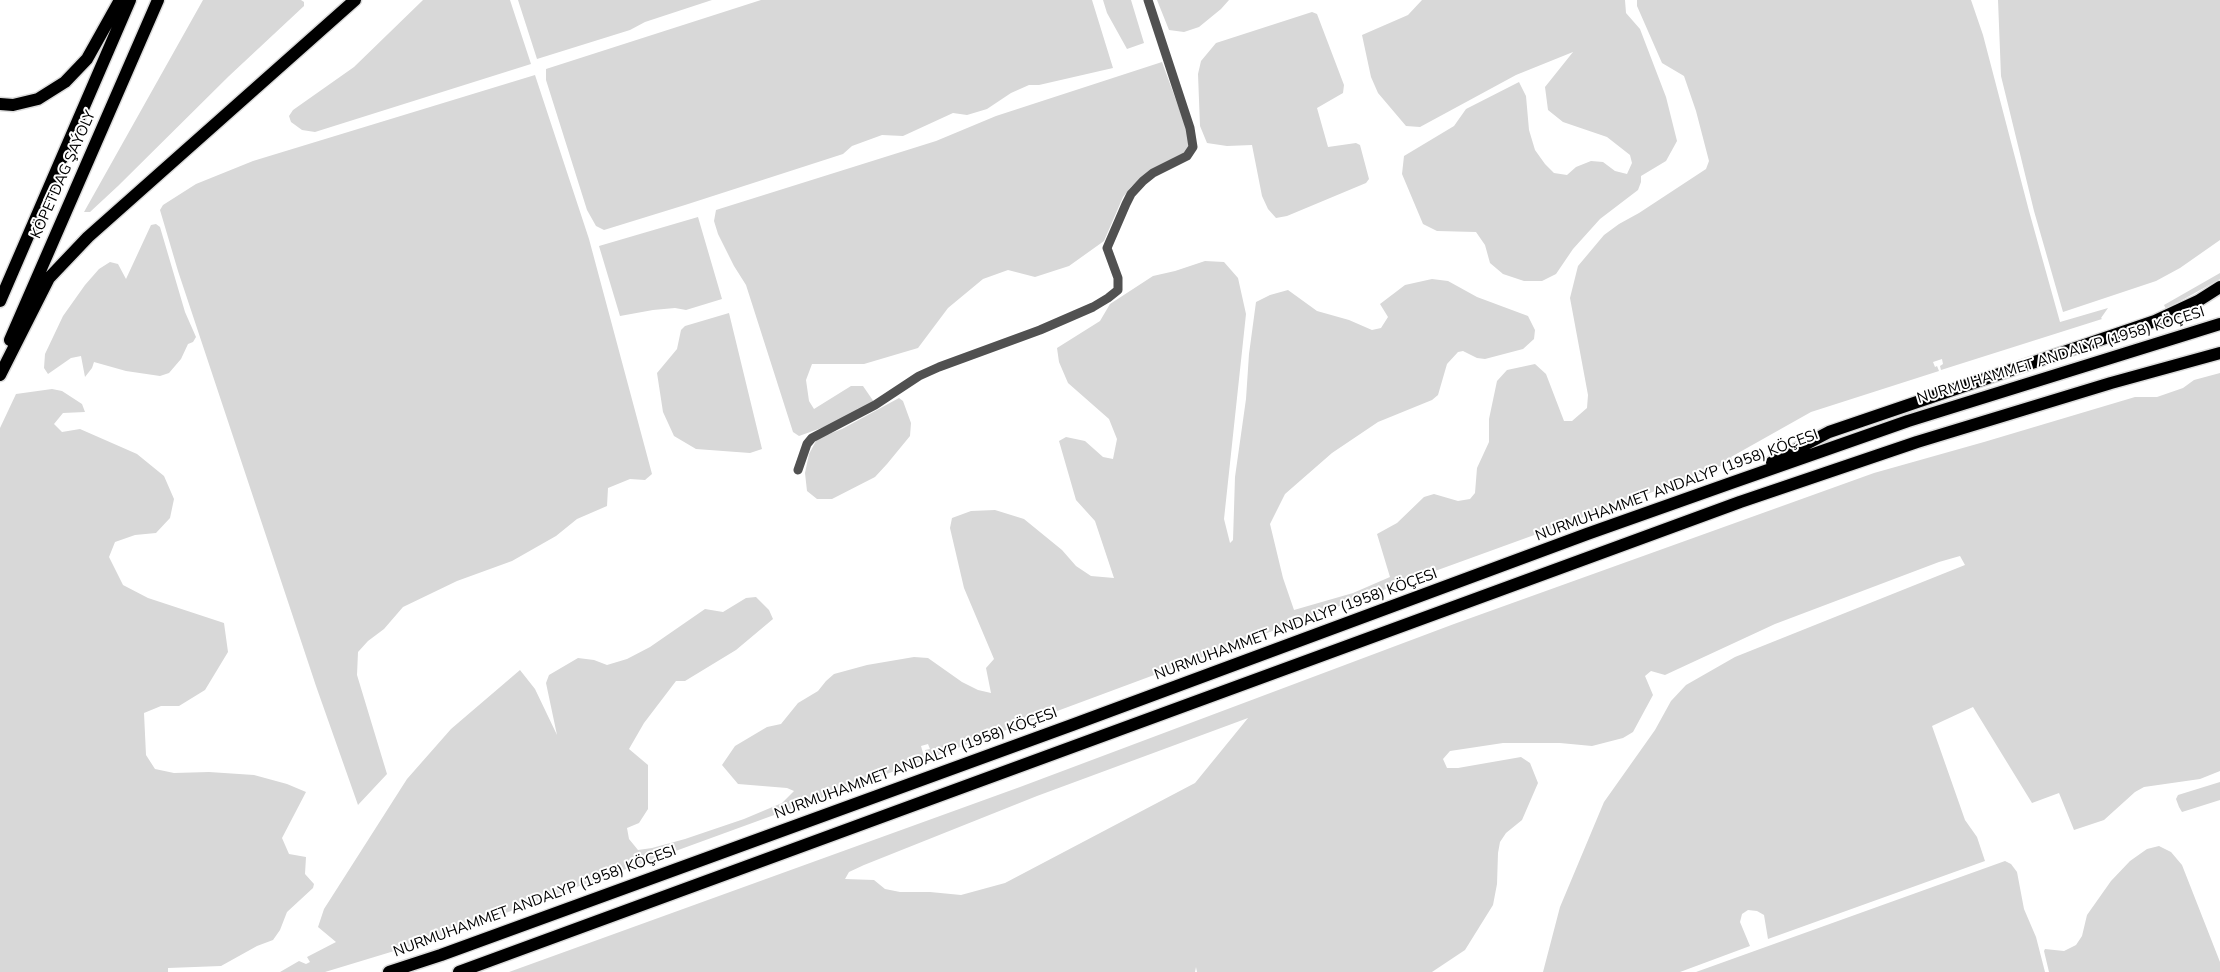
<!DOCTYPE html>
<html>
<head>
<meta charset="utf-8">
<style>
	body { margin:0 }
	canvas { display:block; background:#fff }
</style>
</head>
<body>
<canvas width="2220" height="972"></canvas>
<script>
const context = document.querySelector('canvas').getContext('2d');
context.lineJoin = 'round';
function fill(path, color) {
  context.fillStyle = color;
  context.fill(path, 'evenodd');
}
function shape(rows) {
  const path = new Path2D();
  for (const r of rows) {
    path.moveTo(r[0], r[1]);
    for (let i = 2; i < r.length; i += 2) path.lineTo(r[i], r[i + 1]);
  }
  return path;
}
function strokePath(path, color, width, dash) {
  context.strokeStyle = color;
  context.lineWidth = width;
  context.lineCap = dash ? 'butt' : 'round';
  context.setLineDash(dash || []);
  context.stroke(path);
}
function write(font, color, halo, rows, align = 'center') {
  context.font = font + ' "Nunito Sans",sans-serif';
  context.lineWidth = 4;
  context.setLineDash([]);
  context.textBaseline = 'middle';
  context.strokeStyle = halo;
  context.fillStyle = color;
  for (const [text, x, y, turn = 0] of rows) {
    context.save();
    context.translate(x, y);
    context.rotate((+turn || 0) * Math.PI / 180);
    context.textAlign = isNaN(turn) ? turn : align;
    if (halo) context.strokeText(text, 0, 0);
    context.fillText(text, 0, 0);
    context.restore();
  }
}
fill(shape([
	[203,0,301,0,304,2,304,6,229,76,118,186,90,212,84,212],
	[423,0,510,0,531,64,315,132,302,130,291,122,289,116,293,110,354,67],
	[518,0,712,0,645,22,630,30,537,59],
	[761,0,1092,0,1113,68,1039,85,1029,85,1011,93,987,109,967,115,953,113,903,136,882,135,852,146,843,154,685,205,604,230,596,226,587,210,546,80,546,69],
	[1103,0,1131,0,1144,43,1127,49,1107,13],
	[1157,0,1229,0,1221,9,1199,27,1184,32,1169,30],
	[1422,0,1625,0,1626,13,1640,29,1666,97,1677,141,1666,161,1641,176,1641,182,1638,190,1600,219,1573,249,1556,274,1542,281,1524,281,1503,274,1490,263,1485,245,1476,232,1437,231,1423,224,1402,174,1404,156,1454,126,1466,109,1519,82,1526,96,1529,130,1535,150,1545,164,1554,173,1567,175,1576,167,1591,161,1603,162,1615,171,1627,174,1632,163,1630,155,1607,137,1563,122,1548,110,1545,87,1573,52,1516,75,1420,127,1406,126,1378,93,1371,77,1362,35,1408,15],
	[1637,0,1971,0,1983,35,2029,211,2060,322,2108,308,2101,318,2102,319,1941,370,1940,366,1943,364,1942,359,1933,362,1935,367,1937,366,1939,371,1811,412,1731,457,1733,461,1694,477,1391,587,928,759,925,750,930,749,928,744,921,746,925,760,437,938,325,972,280,972,299,961,306,964,310,962,307,957,336,942,318,927,324,909,407,779,451,729,520,670,535,689,557,735,546,683,549,675,578,658,594,660,607,665,627,659,650,647,705,609,723,612,746,598,756,597,769,610,773,619,736,650,685,681,676,681,644,723,629,749,648,765,648,809,639,823,627,828,629,839,638,850,652,848,685,839,744,819,782,803,794,791,787,788,738,784,722,765,735,746,767,727,781,724,798,703,818,691,826,681,834,674,867,665,914,657,928,658,962,682,978,690,991,693,986,668,994,659,964,588,950,528,952,518,971,511,995,510,1024,519,1062,550,1076,566,1091,576,1114,578,1095,521,1076,500,1059,441,1066,437,1085,441,1103,457,1113,459,1117,439,1109,419,1068,383,1059,362,1057,348,1100,321,1110,304,1153,276,1175,271,1205,261,1224,262,1238,278,1246,314,1224,519,1230,543,1233,540,1235,477,1246,399,1249,354,1256,302,1270,295,1288,290,1317,311,1349,320,1372,330,1381,328,1388,317,1380,304,1405,285,1432,279,1448,281,1477,297,1528,316,1535,330,1534,339,1523,349,1485,359,1477,358,1463,351,1458,352,1447,364,1438,395,1432,400,1378,422,1332,453,1285,494,1270,524,1283,578,1294,610,1353,593,1390,577,1377,534,1397,523,1424,497,1434,494,1458,501,1470,499,1475,493,1477,468,1489,442,1489,419,1497,381,1507,370,1535,364,1546,374,1564,421,1572,421,1587,408,1588,395,1570,298,1578,266,1604,235,1619,224,1639,213,1706,169,1709,161,1696,111,1684,76,1662,63,1637,6],
	[1998,0,2220,0,2220,240,2180,268,2156,281,2063,312,2034,211,2001,76],
	[1312,12,1317,14,1344,85,1343,93,1317,108,1328,147,1356,143,1360,145,1369,179,1366,183,1287,216,1276,218,1268,209,1262,196,1252,145,1227,146,1207,143,1200,126,1198,74,1201,61,1216,43],
	[1162,62,1188,133,1190,146,1185,154,1140,179,1131,187,1123,197,1104,241,1069,266,1035,277,1008,270,983,279,948,308,918,348,864,364,812,364,806,380,809,401,814,409,851,386,863,386,874,402,838,422,799,436,793,432,746,285,734,266,718,234,714,221,716,210,936,141,996,116],
	[535,75,589,239,652,474,645,480,630,479,608,488,607,506,577,519,556,536,512,561,457,581,403,607,384,629,368,641,358,652,357,675,387,774,358,805,316,686,178,271,160,210,163,205,196,184,253,161],
	[698,217,722,299,686,310,675,308,653,310,620,316,599,246],
	[156,224,160,227,185,312,196,337,193,342,188,344,181,359,169,373,160,376,126,371,94,362,92,368,85,377,81,356,71,358,48,374,44,368,45,354,63,316,85,285,99,269,110,262,118,264,126,279,151,225],
	[2220,273,2220,279,2166,309,2164,305],
	[729,313,762,449,750,453,696,449,674,436,663,412,657,373,677,349,681,330,685,326],
	[2220,373,2220,771,2200,779,2144,787,2135,792,2104,820,2074,830,2059,793,2032,803,1973,707,1932,726,1965,820,1977,837,1985,861,1768,939,1764,915,1757,911,1748,910,1742,914,1740,922,1750,946,1680,972,1543,972,1560,907,1604,802,1655,730,1671,701,1686,685,1735,657,1965,565,1960,556,1939,562,1775,624,1665,675,1651,671,1645,676,1653,695,1633,732,1623,738,1592,746,1560,743,1503,743,1450,751,1443,759,1447,768,1458,768,1521,757,1530,763,1538,783,1522,820,1506,833,1500,842,1498,853,1497,884,1493,905,1465,950,1432,972,1197,972,1196,967,1195,972,509,972,1020,787,1454,624,1874,473,1984,442,2135,397,2157,397,2183,388,2194,380],
	[1248,718,1195,783,1005,883,961,895,930,892,900,892,885,889,874,880,845,879,849,872,864,865,1037,796],
	[52,389,62,391,82,404,85,412,63,413,54,424,62,432,80,429,137,454,164,476,174,499,170,518,156,533,135,535,115,542,109,557,123,585,148,598,224,623,228,652,205,690,179,706,161,706,144,713,146,755,155,769,174,773,209,772,254,775,287,784,306,792,282,838,289,854,306,857,305,874,314,884,313,888,287,912,280,930,273,940,257,946,221,966,168,968,168,972,0,972,0,428,16,394],
	[899,398,903,401,911,423,910,436,887,464,875,477,832,499,817,499,807,491,805,473,809,454,816,441,821,437,842,429],
	[2220,782,2220,800,2182,812,2179,807,2176,799,2178,795],
	[2159,846,2171,852,2182,865,2220,962,2220,972,2049,972,2044,951,2045,949,2064,951,2076,945,2082,936,2087,915,2111,881,2130,861,2147,849],
	[2005,861,2011,864,2017,872,2024,909,2036,937,2045,972,1696,972]
]), '#d8d8d8');
const primary = shape([
	[0,104,13,105,38,99,65,82,87,59,120,0],
	[0,301,130,0],
	[10,340,158,0],
	[0,375,49,278,88,237,355,0],
	[1772,462,1829,432,2155,321,2198,301,2220,287],
	[389,972,441,955,1072,725,1587,534,1731,483,1908,421,2220,324],
	[459,972,1740,502,1917,442,2111,383,2220,353]
]);
strokePath(primary, '#dbdbdb', 15);
strokePath(shape([
	[798,470,807,444,812,438,875,405,919,376,939,367,1040,330,1093,307,1108,298,1118,290,1118,278,1107,248,1126,204,1131,194,1143,181,1153,173,1187,156,1193,147,1190,128,1148,0]
]), '#515151', 9);
strokePath(primary, '#000', 12);
write('15px', '#000', '#fff', [
	["KÖPETDAG ŞAÝOLY",64,175,-66],
	["NURMUHAMMET ANDALYP (1958) KÖÇESI",2061,356,-17],
	["NURMUHAMMET ANDALYP (1958) KÖÇESI",1677,486,-20],
	["NURMUHAMMET ANDALYP (1958) KÖÇESI",1296,625,-20],
	["NURMUHAMMET ANDALYP (1958) KÖÇESI",916,764,-20],
	["NURMUHAMMET ANDALYP (1958) KÖÇESI",535,902,-20]
]);
</script>
</body>
</html>
